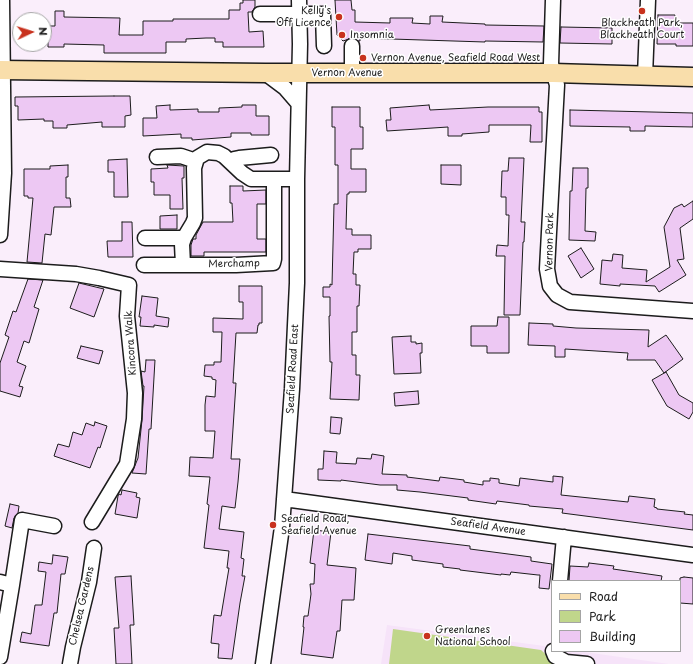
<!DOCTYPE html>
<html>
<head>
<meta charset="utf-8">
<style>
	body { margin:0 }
	#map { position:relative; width:693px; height:664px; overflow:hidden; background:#faeefb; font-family:"Playpen Sans",sans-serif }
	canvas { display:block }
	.legend { position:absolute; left:551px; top:580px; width:130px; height:72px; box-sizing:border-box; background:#fff; border:1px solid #a4a4a4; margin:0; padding:5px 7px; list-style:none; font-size:12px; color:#1c1c1c }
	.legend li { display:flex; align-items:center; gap:8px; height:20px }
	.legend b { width:20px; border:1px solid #a4a4a4 }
	.north { position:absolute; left:12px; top:12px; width:40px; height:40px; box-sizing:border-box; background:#fff; border:1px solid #a4a4a4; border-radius:50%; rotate:86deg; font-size:11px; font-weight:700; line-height:16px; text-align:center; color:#1c1c1c }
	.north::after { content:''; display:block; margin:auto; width:14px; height:18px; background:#c8321e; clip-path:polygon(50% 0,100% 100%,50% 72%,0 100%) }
</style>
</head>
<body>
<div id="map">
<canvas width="693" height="664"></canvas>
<ul class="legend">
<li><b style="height:5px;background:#f9deab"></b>Road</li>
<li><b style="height:11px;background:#c0d68b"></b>Park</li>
<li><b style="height:11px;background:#edc8f3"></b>Building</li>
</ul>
<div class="north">N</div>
</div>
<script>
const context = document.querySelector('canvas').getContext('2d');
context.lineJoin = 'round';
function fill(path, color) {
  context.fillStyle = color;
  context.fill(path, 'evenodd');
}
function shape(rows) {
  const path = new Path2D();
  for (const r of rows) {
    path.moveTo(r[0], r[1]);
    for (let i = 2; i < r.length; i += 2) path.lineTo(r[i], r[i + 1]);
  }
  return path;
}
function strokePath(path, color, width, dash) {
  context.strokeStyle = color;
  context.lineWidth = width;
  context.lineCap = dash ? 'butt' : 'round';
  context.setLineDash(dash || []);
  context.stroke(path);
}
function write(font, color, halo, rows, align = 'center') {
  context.font = font + ' "Playpen Sans",sans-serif';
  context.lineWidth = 3;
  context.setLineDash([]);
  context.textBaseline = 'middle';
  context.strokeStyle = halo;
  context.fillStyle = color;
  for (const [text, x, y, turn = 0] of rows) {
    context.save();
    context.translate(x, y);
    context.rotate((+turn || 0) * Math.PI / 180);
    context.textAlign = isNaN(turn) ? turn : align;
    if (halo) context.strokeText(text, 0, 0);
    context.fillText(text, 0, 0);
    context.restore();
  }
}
fill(shape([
	[387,625,552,647,552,651,578,651,669,664,381,664]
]), '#f6e3f9');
fill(shape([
	[393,629,541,650,554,662,562,664,389,664]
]), '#c0d68b');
const building = shape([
	[243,0,255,0,255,7,252,12,248,12,249,32,263,31,264,47,223,47,223,42,215,42,215,38,206,38,186,39,186,42,166,42,166,53,104,53,104,45,64,44,64,47,48,47,48,26,55,26,55,11,64,11,64,17,120,18,119,35,143,35,143,21,173,21,173,19,229,19,229,10,240,10,240,3,243,3,243,0],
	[335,0,351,0,352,10,355,10,355,22,390,23,390,18,413,18,412,23,430,24,430,16,443,16,442,22,485,24,485,25,544,26,543,42,485,41,485,42,360,38,360,41,358,41,352,38,343,41,337,35,335,0],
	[658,15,675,15,675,23,693,23,693,46,676,46,676,44,657,44,658,15],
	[561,27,612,28,612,44,560,43,561,27],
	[114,96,130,96,131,115,125,116,125,127,102,127,102,122,67,125,67,128,53,128,53,121,44,121,44,119,18,120,18,106,15,106,15,97,114,96],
	[170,105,170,110,198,109,198,112,219,112,219,108,242,107,242,105,256,105,256,116,269,116,269,135,251,135,251,133,231,133,231,137,192,140,192,138,181,138,181,134,143,136,143,118,157,118,156,106,170,105],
	[429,105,430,110,488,107,539,107,539,112,542,112,542,142,530,142,531,125,489,125,489,132,462,134,462,136,448,136,448,127,387,131,386,120,391,120,390,108,429,105],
	[332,107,360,107,360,127,363,127,363,149,351,149,351,169,366,169,366,192,349,192,349,194,347,194,346,229,352,229,352,235,371,235,371,249,358,249,358,252,354,252,353,274,356,274,356,285,360,285,359,306,357,306,357,332,352,332,352,355,356,355,356,375,360,375,359,400,330,399,332,362,330,362,329,316,330,316,330,297,323,297,323,287,330,287,330,284,332,285,334,204,338,204,338,165,335,165,335,127,332,127,332,107],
	[570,110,693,113,693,127,645,126,645,131,630,131,630,127,570,126,570,110],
	[509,158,524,158,521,222,525,222,524,242,523,242,520,315,504,315,505,256,496,256,497,245,508,246,509,215,506,215,506,197,501,197,502,171,508,171,509,158],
	[127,159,128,197,114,197,114,172,108,172,108,160,127,159],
	[68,165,68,177,66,177,66,198,70,198,71,207,54,207,51,235,45,234,42,263,27,262,33,198,28,198,28,196,24,196,24,169,50,169,50,166,68,165],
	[167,165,184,166,184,178,182,178,183,209,170,209,170,195,154,195,154,182,151,182,151,169,168,168,167,165],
	[441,165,461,165,461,185,441,184,441,165],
	[573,168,588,168,588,188,586,188,585,231,596,232,595,241,569,240,570,191,572,191,573,168],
	[230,186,243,186,243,191,266,190,266,204,257,204,257,239,266,239,266,252,204,252,204,256,191,256,191,245,193,239,196,239,196,235,203,222,233,222,232,203,230,203,230,186],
	[693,201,693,219,680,228,684,259,677,260,686,275,659,292,655,286,620,284,620,286,600,284,602,260,612,261,613,254,623,255,622,268,647,270,646,282,670,267,664,227,674,208,682,204,684,207,693,201],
	[177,215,177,229,160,229,160,216,177,215],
	[122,222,132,222,133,257,108,257,107,241,122,241,122,222],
	[581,248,594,269,581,278,568,256,581,248],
	[28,279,43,280,34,307,39,309,29,343,24,341,17,362,26,366,19,386,23,387,20,397,0,391,0,363,9,337,5,335,13,311,16,312,28,279],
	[79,283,104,289,94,317,70,308,79,283],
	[239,286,262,286,262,323,259,323,259,325,258,325,257,333,236,333,233,383,236,383,231,459,240,459,238,482,235,508,222,506,219,529,244,532,241,558,244,559,242,576,245,576,240,603,232,659,218,658,219,644,211,643,214,615,221,616,229,568,227,568,229,551,204,548,209,505,207,504,210,477,189,476,190,457,213,458,215,431,205,431,205,405,206,396,215,397,216,380,212,379,212,377,204,376,205,365,214,365,214,362,221,362,222,332,213,332,213,318,243,319,243,302,239,302,239,286],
	[142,296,158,298,156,316,169,318,168,327,154,325,154,327,140,326,141,317,139,317,142,296],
	[498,317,509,317,509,353,487,353,487,346,471,346,471,326,497,326,498,317],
	[529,323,553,324,553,326,576,328,649,330,648,347,666,335,683,359,664,373,655,360,627,360,628,353,565,349,565,357,555,357,555,346,528,345,529,323],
	[411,336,411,342,416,342,416,344,422,343,422,353,420,353,421,373,394,374,392,337,411,336],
	[81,346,103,351,99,364,77,358,81,346],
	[146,360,155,360,151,429,149,429,146,474,132,473,138,458,142,420,144,386,143,386,141,371,145,372,146,360],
	[666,372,679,395,693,403,693,412,689,419,667,406,652,380,666,372],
	[418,391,419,404,395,406,394,393,418,391],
	[331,417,342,418,340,434,330,433,331,417],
	[95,422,107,426,100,448,98,447,90,468,54,456,58,444,69,447,73,432,82,435,86,423,94,426,95,422],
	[324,451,337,452,336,463,356,464,357,458,371,459,372,454,384,456,382,474,407,475,407,477,439,481,440,477,464,480,464,482,483,485,483,481,490,481,490,478,499,479,499,483,519,486,520,478,553,482,553,476,563,477,561,495,628,502,629,496,655,499,654,507,657,508,657,509,685,512,684,514,693,515,693,530,562,513,563,509,529,506,529,505,497,501,496,504,468,500,468,498,420,492,397,490,397,485,380,485,341,480,341,481,318,480,318,469,323,469,324,451],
	[122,490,137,493,136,497,140,498,137,518,115,514,118,496,119,494,121,495,122,490],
	[10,504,19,506,18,513,14,518,12,528,5,526,10,504],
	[314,530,331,532,327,565,356,568,354,600,342,600,340,631,337,631,333,658,301,654,304,627,303,627,304,616,308,616,311,594,310,584,314,584,315,564,310,563,314,530],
	[368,534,470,546,470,549,531,557,531,561,552,564,549,589,539,588,540,575,538,575,511,572,510,575,501,574,501,575,460,570,460,569,443,567,443,564,412,560,412,556,393,553,392,564,365,560,368,534],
	[53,555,68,557,65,574,61,574,57,613,54,613,49,646,20,642,22,632,31,634,35,605,42,605,46,572,38,571,39,562,52,564,53,555],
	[589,563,614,566,613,569,662,576,661,581,569,581,570,566,588,567,589,563],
	[131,576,134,625,130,625,132,664,116,664,114,628,119,628,115,577,131,576],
	[684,577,693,578,693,604,680,603,680,578,684,577]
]);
fill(building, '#edc8f3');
strokePath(building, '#1c1c1c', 1);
const minor = shape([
	[553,0,551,64,557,85,547,269,550,286,557,295,570,302,693,311],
	[260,14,323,14,324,46],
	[352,46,352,73],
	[265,73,285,88,298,103],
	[645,76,648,0],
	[157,157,181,156,196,161],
	[231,162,234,159,239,158,271,155],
	[0,235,4,173,2,0],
	[145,238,184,238],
	[144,265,236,265,273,263,274,259,274,179],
	[183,265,182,244,184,238,193,223,195,218,194,168,197,158,207,152,218,153,224,156,242,173,251,179,297,179],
	[0,269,76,274,99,278,129,285,127,316,135,393,134,419,127,464,92,522],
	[284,499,693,555],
	[560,581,564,537],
	[0,582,12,585,0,657],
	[12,585,22,520,54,526],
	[553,651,555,656,566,662,587,664],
	[70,664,73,647,89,582,94,548],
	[263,664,282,527,292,389,297,283,297,179,300,44,299,0]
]);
const major = shape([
	[0,70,265,73,553,73,693,77]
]);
strokePath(minor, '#1c1c1c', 17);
strokePath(major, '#1c1c1c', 21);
strokePath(minor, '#fff', 14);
strokePath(major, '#f9deab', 18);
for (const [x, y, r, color] of [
	[642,11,4,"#c8321e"],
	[339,17,4,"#c8321e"],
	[342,35,4,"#c8321e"],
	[363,58,4,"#c8321e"],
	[273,525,4,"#c8321e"],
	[427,636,4,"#c8321e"]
]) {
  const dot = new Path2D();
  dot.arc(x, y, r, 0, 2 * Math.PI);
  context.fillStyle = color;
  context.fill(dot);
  strokePath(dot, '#fff', 1.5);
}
write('10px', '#1c1c1c', '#fff', [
	["Kelly's",331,11,"right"],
	["Off Licence",331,23,"right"],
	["Blackheath Park,",642,23,"center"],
	["Blackheath Court",642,35,"center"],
	["Insomnia",350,35],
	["Vernon Avenue, Seafield Road West",371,58],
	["Seafield Road,",281,519],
	["Seafield Avenue",281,531],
	["Greenlanes",435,630],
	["National School",435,642]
], 'left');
write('10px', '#1c1c1c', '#fff', [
	["Vernon Avenue",347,73],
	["Vernon Park",550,242,-89],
	["Merchamp",234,264,-1],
	["Kincora Walk",131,343,-94],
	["Seafield Road East",293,369,-87],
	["Seafield Avenue",488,527,8],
	["Chelsea Gardens",82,606,-77]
]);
</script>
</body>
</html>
